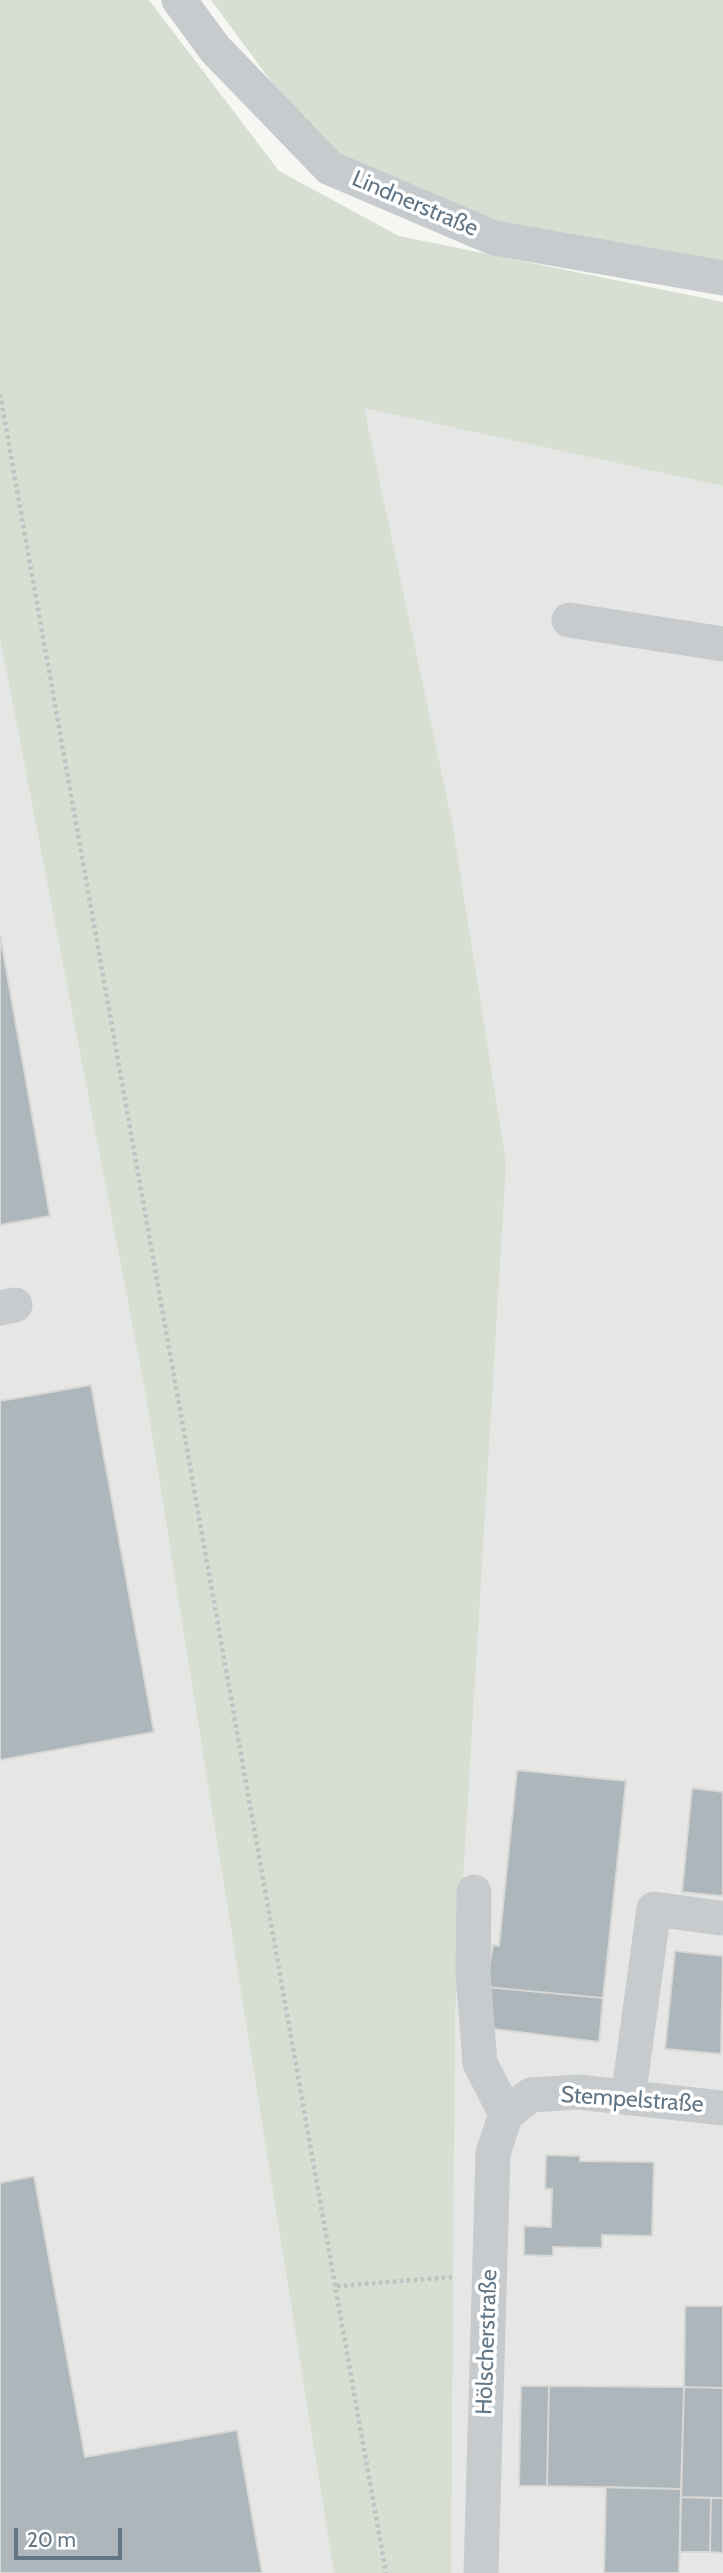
<!DOCTYPE html>
<html>
<head>
<meta charset="utf-8">
<style>
	body { margin:0 }
	#map { position:relative; width:723px; height:2573px; overflow:hidden; background:#f6f6f2; font-family:Cabin,sans-serif }
	canvas { display:block }
	.scale { position:absolute; left:14px; top:2528px; width:108px; height:32px; box-sizing:border-box; border:4px solid #627686; border-top:0; padding-left:9px; font-size:21px; line-height:24px; white-space:nowrap; color:#627686; -webkit-text-stroke:5px #fff; paint-order:stroke }
</style>
</head>
<body>
<div id="map">
<canvas width="723" height="2573"></canvas>
<div class="scale">20 m</div>
</div>
<script>
const context = document.querySelector('canvas').getContext('2d');
context.lineJoin = 'round';
function fill(path, color) {
  context.fillStyle = color;
  context.fill(path, 'evenodd');
}
function shape(rows) {
  const path = new Path2D();
  for (const r of rows) {
    path.moveTo(r[0], r[1]);
    for (let i = 2; i < r.length; i += 2) path.lineTo(r[i], r[i + 1]);
  }
  return path;
}
function strokePath(path, color, width, dash) {
  context.strokeStyle = color;
  context.lineWidth = width;
  context.lineCap = dash ? 'butt' : 'round';
  context.setLineDash(dash || []);
  context.stroke(path);
}
function write(font, color, halo, rows, align = 'center') {
  context.font = font + ' Cabin,sans-serif';
  context.lineWidth = 7;
  context.setLineDash([]);
  context.textBaseline = 'middle';
  context.strokeStyle = halo;
  context.fillStyle = color;
  for (const [text, x, y, turn = 0] of rows) {
    context.save();
    context.translate(x, y);
    context.rotate((+turn || 0) * Math.PI / 180);
    context.textAlign = isNaN(turn) ? turn : align;
    if (halo) context.strokeText(text, 0, 0);
    context.fillText(text, 0, 0);
    context.restore();
  }
}
fill(shape([
	[0,335,363,407,723,486,723,2573,0,2573]
]), '#e6e7e5');
fill(shape([
	[0,0,149,0,279,171,399,236,723,302,723,486,364,408,452,822,506,1163,455,2013,451,2573,334,2573,145,1390,0,637],
	[211,0,723,0,723,271,495,235,332,164]
]), '#d7ded2');
const building = shape([
	[0,935,50,1216,0,1225,0,935],
	[91,1385,154,1732,0,1760,0,1401,91,1385],
	[517,1770,626,1781,603,1998,486,1987,493,1945,499,1946,517,1770],
	[692,1788,723,1792,723,1896,682,1892,692,1788],
	[675,1951,723,1956,721,2054,665,2049,675,1951],
	[486,1987,603,1998,599,2042,486,2028,486,1987],
	[546,2155,580,2156,580,2161,654,2162,652,2236,602,2235,602,2248,553,2247,553,2256,524,2255,524,2226,551,2227,552,2189,545,2189,546,2155],
	[34,2176,85,2457,237,2430,262,2573,0,2573,0,2183,34,2176],
	[685,2306,723,2306,723,2388,684,2387,685,2306],
	[521,2386,549,2386,547,2486,519,2486,521,2386],
	[549,2386,684,2387,681,2489,547,2486,549,2386],
	[684,2387,723,2388,723,2498,681,2497,684,2387],
	[606,2487,681,2489,679,2573,604,2573,606,2487],
	[681,2497,711,2498,710,2552,680,2552,681,2497],
	[711,2498,723,2498,723,2553,710,2552,711,2498]
]);
fill(building, '#adb6bb');
strokePath(building, '#d7d7d5', 2);
strokePath(shape([
	[0,394,386,2573],
	[337,2286,453,2277]
]), '#c0c2c4', 4.5, [3.5, 3.5]);
strokePath(shape([
	[179,0,215,49,330,168,494,238,723,278],
	[569,620,723,644],
	[0,1308,15,1305],
	[474,1892,473,1973,480,2063,506,2114],
	[628,2098,654,1909,720,1918],
	[506,2114,531,2095,578,2092,723,2108],
	[481,2573,493,2153,506,2114]
]), '#c8cbce', 35);
write('23px', '#627686', '#fff', [
	["Lindnerstraße",415,204,23],
	["Stempelstraße",632,2100,4],
	["Hölscherstraße",487,2342,-88]
]);
</script>
</body>
</html>
